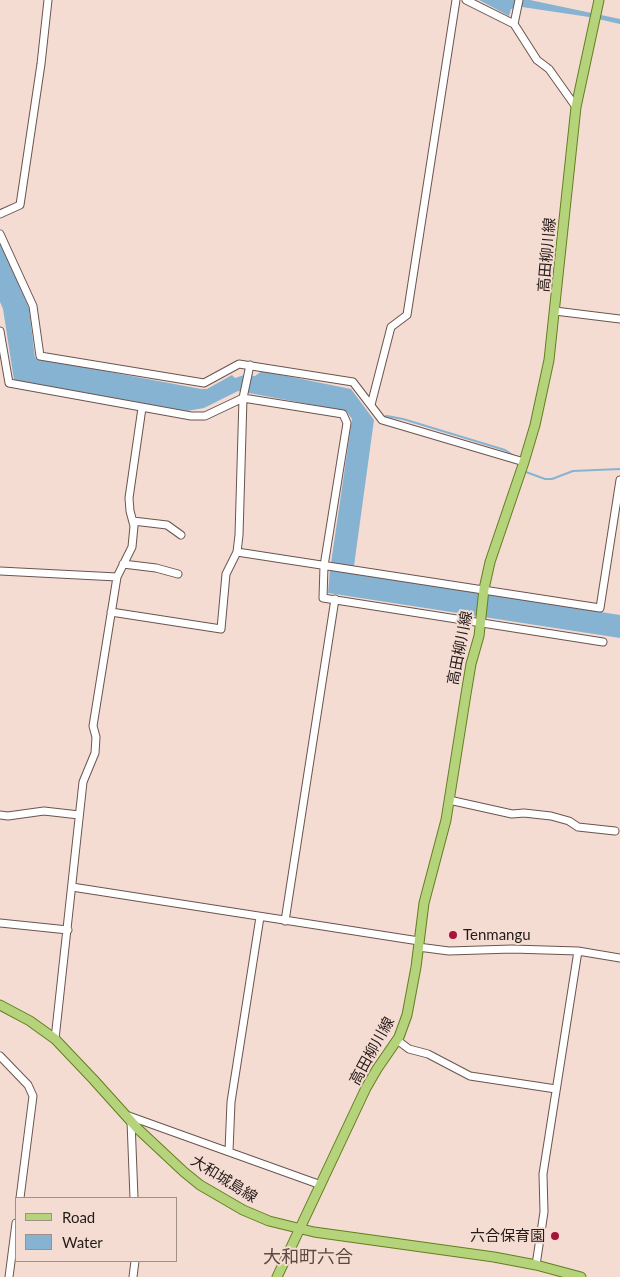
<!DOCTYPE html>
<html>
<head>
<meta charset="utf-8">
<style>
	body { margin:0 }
	#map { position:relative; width:620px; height:1277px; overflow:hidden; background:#f5dcd3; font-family:Lato,sans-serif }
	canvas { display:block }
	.legend { position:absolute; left:15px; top:1197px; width:162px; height:65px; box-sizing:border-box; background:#f5dcd3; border:1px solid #a18f88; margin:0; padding:6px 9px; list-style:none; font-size:15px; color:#241b18 }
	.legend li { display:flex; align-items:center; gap:10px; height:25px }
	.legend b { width:25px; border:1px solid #a18f88 }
</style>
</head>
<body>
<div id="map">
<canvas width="620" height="1277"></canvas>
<ul class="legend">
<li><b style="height:6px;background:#b5d37b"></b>Road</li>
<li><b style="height:14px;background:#87b3d3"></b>Water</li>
</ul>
</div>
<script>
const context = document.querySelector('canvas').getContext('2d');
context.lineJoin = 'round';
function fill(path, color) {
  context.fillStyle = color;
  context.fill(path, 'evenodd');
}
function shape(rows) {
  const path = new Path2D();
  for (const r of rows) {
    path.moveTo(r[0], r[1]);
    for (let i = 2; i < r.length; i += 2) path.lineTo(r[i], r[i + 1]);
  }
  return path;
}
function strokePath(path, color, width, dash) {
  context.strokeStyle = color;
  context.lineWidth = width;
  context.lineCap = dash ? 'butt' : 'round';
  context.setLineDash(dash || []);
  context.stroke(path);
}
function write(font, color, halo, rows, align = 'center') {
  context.font = font + ' Lato,"Noto Sans JP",sans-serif';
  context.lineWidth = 4;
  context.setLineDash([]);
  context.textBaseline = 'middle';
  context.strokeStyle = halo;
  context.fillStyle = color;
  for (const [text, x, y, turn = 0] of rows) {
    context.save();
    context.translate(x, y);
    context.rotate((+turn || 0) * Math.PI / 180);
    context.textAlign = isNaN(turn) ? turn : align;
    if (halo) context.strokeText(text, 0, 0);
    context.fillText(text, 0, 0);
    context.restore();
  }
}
fill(shape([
	[479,0,530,0,620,19,620,24,589,17,522,7,511,9,509,16],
	[0,241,29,308,35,358,201,389,207,389,232,375,235,378,244,375,255,376,262,371,351,389,374,420,353,573,620,615,620,638,328,593,330,570,352,419,346,411,238,391,204,408,187,411,14,380,3,309,0,302]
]), '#87b3d3');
strokePath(shape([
	[382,417,387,416,403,419,505,450,514,456],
	[524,469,526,472,545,479,552,479,573,471,620,469]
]), '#87b3d3', 2);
const minor = shape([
	[466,0,514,24,537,60,549,69,576,107],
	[514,24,519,0],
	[0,214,20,205,41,64,48,0],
	[0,234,33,306,40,356,204,383,239,364,353,382,382,420,524,462],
	[555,311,620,319],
	[0,331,9,383,191,416,205,416,243,398,343,414,347,423,324,566,323,598,603,642],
	[371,405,391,327,407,315,456,0],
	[133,521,167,525,181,535],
	[237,552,600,608,620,480],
	[123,564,156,568,178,574],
	[0,571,117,577],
	[111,612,221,629,226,574,237,552,239,535,243,398,250,365],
	[449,800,512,814,524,813,551,816,569,821,578,827,615,831],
	[0,815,8,816,44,811,79,815],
	[72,887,419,941],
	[285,921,335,599],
	[0,923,68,930],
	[418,947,449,951,512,949,578,951,620,958],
	[55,1039,83,782,95,753,96,737,93,726,117,577,132,547,134,526,130,511,129,498,142,408],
	[397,1040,409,1049,428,1054,470,1076,556,1089],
	[0,1056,28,1085,33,1096,20,1198],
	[126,1115,321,1185],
	[131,1121,134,1198],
	[229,1151,231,1102,260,917],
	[536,1265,544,1212,543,1174,578,951],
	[9,1277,16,1223],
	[133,1277,135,1261]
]);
const major = shape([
	[0,1005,30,1021,55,1039,93,1079,138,1129,184,1172,200,1185,243,1210,269,1221,314,1232,494,1257,536,1265,581,1277],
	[277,1277,366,1088,377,1069,399,1037,407,1015,416,967,424,903,446,820,466,694,471,664,479,636,484,589,490,562,524,462,535,425,549,360,576,107,599,0]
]);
strokePath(minor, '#6a554e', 9);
strokePath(major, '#627f1f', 11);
strokePath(minor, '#fff', 7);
strokePath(major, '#b5d37b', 9);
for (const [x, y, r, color] of [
	[453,935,5,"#a9123a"],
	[555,1236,5,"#a9123a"]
]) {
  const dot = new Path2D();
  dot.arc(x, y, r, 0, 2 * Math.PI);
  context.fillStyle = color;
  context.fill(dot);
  strokePath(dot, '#f5dcd3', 2);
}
write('15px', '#241b18', '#f5dcd3', [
	["高田柳川線",547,255,-85],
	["高田柳川線",460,648,-79],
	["高田柳川線",372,1051,-61],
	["大和城島線",224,1179,32]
]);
write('15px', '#241b18', '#f5dcd3', [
	["Tenmangu",463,935],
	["六合保育園",545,1236,"right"]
], 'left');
write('18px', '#5c4840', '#f5dcd3', [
	["大和町六合",308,1257]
]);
</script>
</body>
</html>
